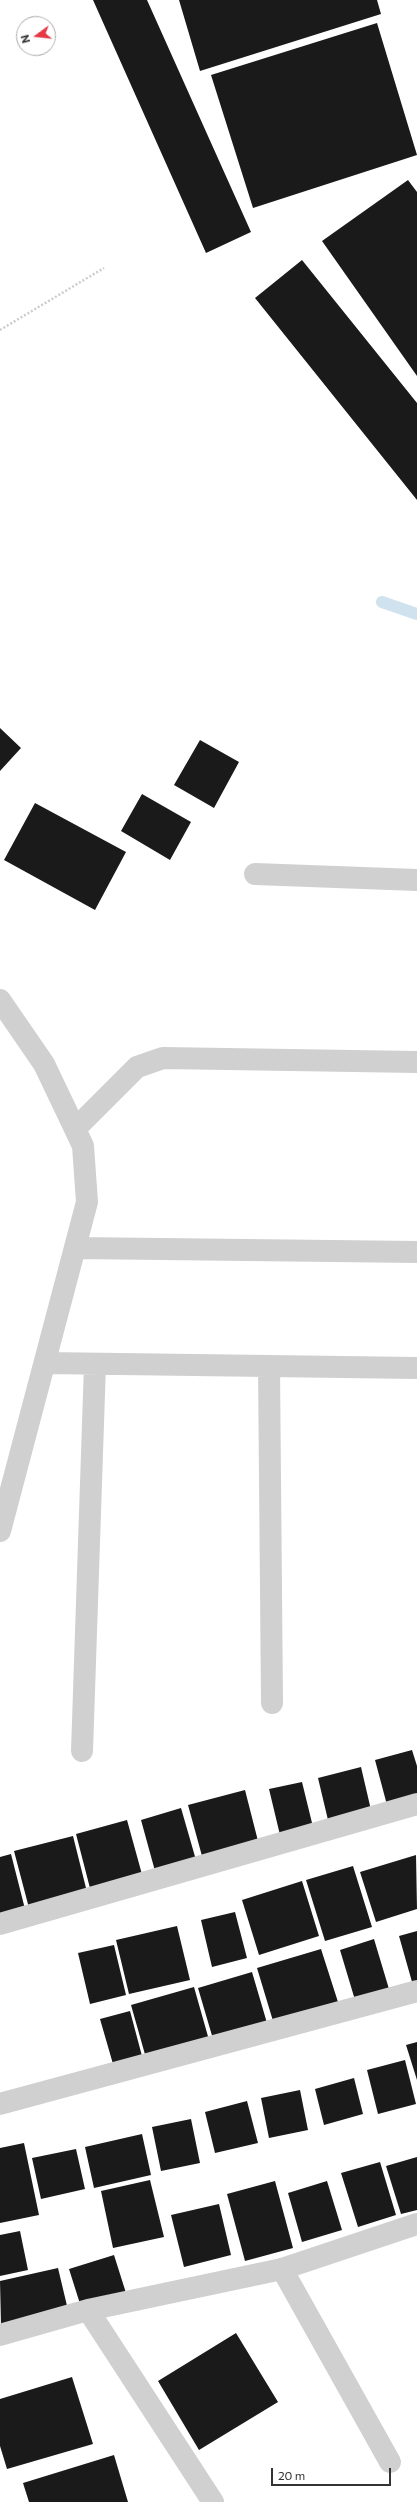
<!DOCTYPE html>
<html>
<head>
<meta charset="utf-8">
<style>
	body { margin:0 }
	#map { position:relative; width:417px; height:2502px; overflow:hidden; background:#fff; font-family:Commissioner,sans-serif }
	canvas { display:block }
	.north { position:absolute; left:16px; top:16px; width:40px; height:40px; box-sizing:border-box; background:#fff; border:1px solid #adadad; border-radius:50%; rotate:255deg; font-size:11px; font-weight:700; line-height:16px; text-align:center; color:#333 }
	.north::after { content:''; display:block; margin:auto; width:14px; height:18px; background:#e63946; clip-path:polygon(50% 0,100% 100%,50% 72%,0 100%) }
	.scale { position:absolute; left:271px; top:2468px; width:120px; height:18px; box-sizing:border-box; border:2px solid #333; border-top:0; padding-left:5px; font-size:12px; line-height:14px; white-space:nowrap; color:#333; -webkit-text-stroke:3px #fff; paint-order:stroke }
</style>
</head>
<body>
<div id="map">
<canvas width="417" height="2502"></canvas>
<div class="north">N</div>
<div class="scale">20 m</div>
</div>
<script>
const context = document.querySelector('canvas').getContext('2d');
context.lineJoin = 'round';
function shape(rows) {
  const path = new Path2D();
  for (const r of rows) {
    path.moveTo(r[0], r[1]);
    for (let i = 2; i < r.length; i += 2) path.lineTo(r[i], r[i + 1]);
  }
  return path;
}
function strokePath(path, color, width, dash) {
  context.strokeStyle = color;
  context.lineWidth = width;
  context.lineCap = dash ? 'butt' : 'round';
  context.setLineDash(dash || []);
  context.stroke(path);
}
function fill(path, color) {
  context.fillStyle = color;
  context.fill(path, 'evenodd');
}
strokePath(shape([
	[382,602,417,614]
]), '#cfe2ee', 12);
fill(shape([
	[93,0,147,0,251,232,206,253],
	[179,0,377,0,381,14,200,71],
	[377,23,417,155,253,208,211,75],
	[408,180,417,192,417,376,322,241],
	[302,260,417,403,417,500,255,298],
	[0,728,21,748,0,771],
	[200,740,239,762,214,808,174,785],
	[142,794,191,822,170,860,121,831],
	[35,803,126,852,95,910,4,860],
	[412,1750,417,1766,417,1797,387,1805,375,1760],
	[361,1767,371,1810,328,1820,318,1778],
	[302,1782,313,1827,280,1835,269,1789],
	[245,1790,258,1841,202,1856,188,1805],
	[181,1808,196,1860,155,1871,141,1820],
	[127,1820,143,1878,91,1892,76,1834],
	[73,1836,87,1892,29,1908,14,1851],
	[11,1854,25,1909,0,1916,0,1857],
	[416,1855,417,1909,376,1922,360,1872],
	[353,1866,372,1927,325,1941,306,1880],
	[302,1881,319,1936,259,1955,242,1900],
	[235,1912,247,1958,212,1967,201,1920],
	[177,1926,190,1980,129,1994,116,1940],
	[417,1931,417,1988,414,1989,399,1936],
	[374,1939,389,1989,355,2000,340,1950],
	[114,1945,126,1995,90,2004,78,1953],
	[321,1949,338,2002,273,2021,257,1968],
	[252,1972,267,2023,213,2039,198,1988],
	[194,1987,209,2040,146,2058,131,2005],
	[130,2011,142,2056,113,2064,100,2019],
	[417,2042,417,2080,406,2045],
	[405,2060,416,2104,378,2114,367,2070],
	[354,2078,363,2114,324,2125,315,2089],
	[300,2090,308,2130,269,2138,261,2098],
	[247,2101,258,2143,215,2153,205,2112],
	[191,2119,200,2163,161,2171,152,2127],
	[142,2134,151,2175,94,2188,85,2147],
	[24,2143,39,2215,0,2223,0,2148],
	[76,2149,85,2189,41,2199,32,2158],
	[417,2157,417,2210,401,2214,386,2166],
	[380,2162,396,2215,358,2227,341,2173],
	[150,2180,164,2237,113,2248,101,2191],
	[275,2181,293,2248,245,2261,227,2194],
	[327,2181,342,2230,302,2242,288,2193],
	[219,2204,231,2255,184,2267,171,2215],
	[20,2231,28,2270,0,2276,0,2235],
	[114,2255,126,2293,81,2307,69,2269],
	[58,2268,68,2310,1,2326,0,2281],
	[236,2333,278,2402,199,2450,158,2381],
	[72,2377,93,2444,7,2469,0,2446,0,2399],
	[114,2455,128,2502,29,2502,23,2483]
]), '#1a1a1a');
strokePath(shape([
	[0,330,104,268]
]), '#cdcdcd', 2.5, [2, 2]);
strokePath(shape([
	[282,2269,390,2462]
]), '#d0d0d0', 22);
strokePath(shape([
	[255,874,417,880],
	[0,1000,44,1064,75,1129,83,1146,87,1202,0,1531],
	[75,1129,137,1067,163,1058,417,1062],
	[76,1248,417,1252],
	[45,1363,417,1368],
	[269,1366,272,1703],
	[82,1751,95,1364],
	[0,1924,417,1804],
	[0,2104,417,1991],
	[88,2310,213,2502],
	[0,2335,88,2310,282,2269,417,2224]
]), '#d0d0d0', 22);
</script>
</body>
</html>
